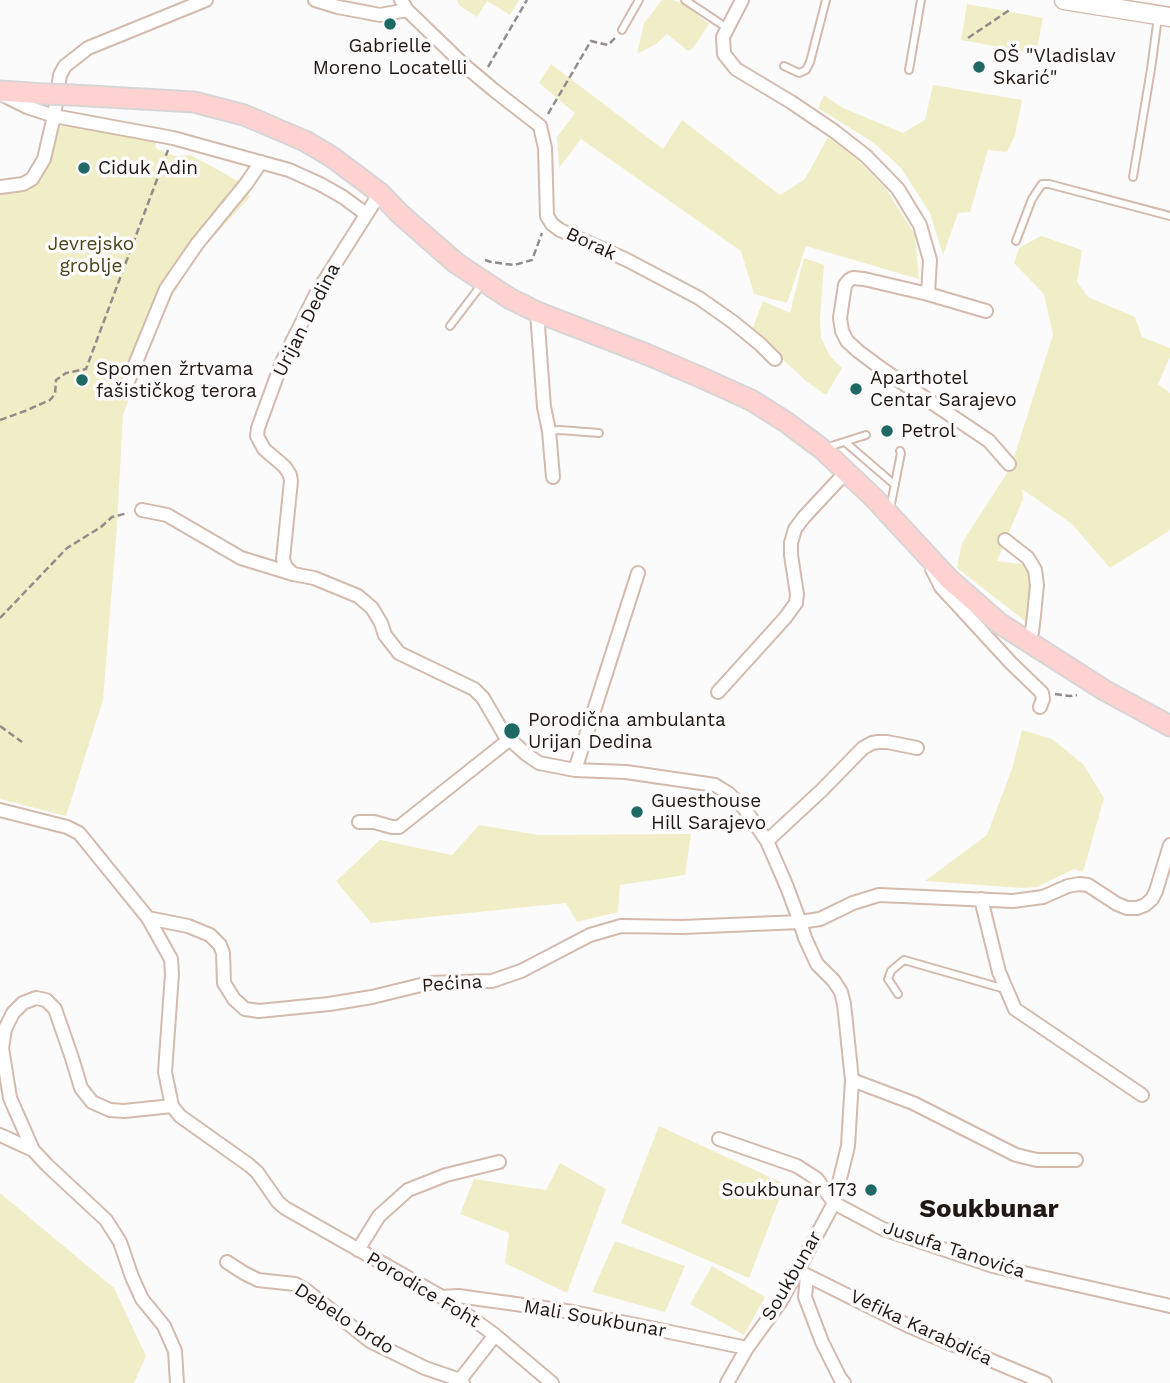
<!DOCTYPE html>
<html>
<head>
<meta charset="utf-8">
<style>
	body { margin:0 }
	canvas { display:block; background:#fbfbfb }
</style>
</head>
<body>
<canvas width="1170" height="1383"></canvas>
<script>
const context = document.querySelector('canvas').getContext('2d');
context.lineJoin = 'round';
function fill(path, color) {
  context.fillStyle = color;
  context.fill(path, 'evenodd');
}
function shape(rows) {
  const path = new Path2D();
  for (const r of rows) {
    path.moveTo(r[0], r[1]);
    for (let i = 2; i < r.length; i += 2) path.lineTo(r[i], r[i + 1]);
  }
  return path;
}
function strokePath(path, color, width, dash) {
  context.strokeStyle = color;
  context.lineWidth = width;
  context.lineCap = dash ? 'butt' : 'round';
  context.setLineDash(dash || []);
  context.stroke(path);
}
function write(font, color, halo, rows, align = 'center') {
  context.font = font + ' "Work Sans",sans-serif';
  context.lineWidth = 7;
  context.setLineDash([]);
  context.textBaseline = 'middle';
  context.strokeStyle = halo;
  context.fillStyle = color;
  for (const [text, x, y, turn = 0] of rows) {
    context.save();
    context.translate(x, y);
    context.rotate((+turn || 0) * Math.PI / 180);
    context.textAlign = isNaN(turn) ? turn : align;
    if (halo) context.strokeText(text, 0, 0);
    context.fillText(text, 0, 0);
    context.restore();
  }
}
fill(shape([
	[457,0,519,0,510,15,487,1,477,17,459,5],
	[662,0,672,0,684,4,709,24,693,48,688,51,667,34,656,44,637,54,644,23],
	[967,4,1043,18,1036,54,961,40],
	[551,64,663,149,682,120,780,195,805,179,828,137,858,160,886,189,915,235,919,279,806,246,787,303,754,294,741,251,581,139,559,168,557,137,575,113,539,83],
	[933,85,1022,100,1015,135,1007,152,988,150,970,212,958,213,943,255,930,213,901,168,874,143,818,108,824,95,843,108,903,133,925,120],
	[65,124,156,141,155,146,157,149,172,155,178,156,191,155,245,185,250,197,197,254,159,319,123,415,117,525,103,700,66,816,0,799,0,192,26,190,40,180,48,162,58,129],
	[1041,236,1082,250,1077,282,1088,297,1135,317,1142,337,1170,348,1170,357,1158,384,1170,393,1170,527,1169,531,1110,568,1072,524,1022,489,1023,499,997,561,1022,564,1036,584,1029,624,957,568,962,543,1007,473,1016,451,1053,335,1044,294,1014,263,1019,248],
	[804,258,824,265,820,319,821,338,830,356,842,368,826,395,806,381,764,342,751,333,763,301,790,313],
	[1022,730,1052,739,1083,764,1104,798,1083,872,1074,869,1037,887,1022,888,925,881,987,835,1013,766],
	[479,825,539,835,691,834,685,875,620,885,618,912,577,922,566,903,371,923,336,881,380,840,452,855],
	[659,1126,785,1184,749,1278,621,1223],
	[560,1163,606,1189,567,1293,505,1263,509,1233,460,1214,474,1179,546,1190],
	[0,1193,114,1288,146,1356,134,1383,0,1383],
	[615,1241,685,1266,665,1312,592,1292],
	[712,1266,765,1297,744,1335,690,1304]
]), '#f0eec7');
const service = shape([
	[685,0,727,28],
	[622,30,639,0],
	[784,66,799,73,806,70,810,62,826,0],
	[909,70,921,0],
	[1133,177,1151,69,1158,17],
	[1016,241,1032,199,1042,184,1049,184,1170,216],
	[450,326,482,284],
	[549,431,560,430,599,433],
	[845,442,895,485],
	[825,448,866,435],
	[890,509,901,453,900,451],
	[898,994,888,979,891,971,904,960,1005,989]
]);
const minor = shape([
	[315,0,338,7,380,15,407,10],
	[401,0,407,10,464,65,495,91,540,126,545,148,547,216,552,224,560,230,627,260,699,298,733,322,760,344,775,359],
	[742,0,723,37,724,54,736,69,791,102,834,131,866,156,898,189,920,225,930,260,928,294],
	[3,95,27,107,54,116,173,138,289,170,320,184,343,197,366,214],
	[0,187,23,184,32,179,44,159,54,116,60,75,65,66,88,48,206,0],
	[986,311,928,294,864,279,853,278,849,280,845,285,840,318,842,331,847,341,858,351,882,369,989,441,1009,464],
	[537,312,544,407,549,431,553,477],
	[125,389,166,289,197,244,246,184,261,162],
	[142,510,167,515,241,558,293,574],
	[1005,540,1028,558,1035,570,1037,585,1034,615,1032,632,1028,642],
	[932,569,941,587,1011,663,1042,693,1043,699,1040,707],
	[718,692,785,618,796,603,797,594,791,555,791,543,795,529,804,517,846,472],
	[575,770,638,573],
	[0,810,67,827,79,833,148,918,171,959,172,974,165,1072,172,1106,180,1116,249,1165,257,1172,278,1202,285,1208,442,1297,495,1335,552,1383],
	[359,822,374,822,392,827,399,827,510,739],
	[767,841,822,790,863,748,872,743,878,742,887,742,917,748],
	[981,899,999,972,1015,1009,1142,1095],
	[148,918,188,926,210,935,220,945,223,953,224,983,234,999,245,1009,259,1011,329,1004,372,997,429,983,492,981,521,971,590,935,621,926,683,927,800,922,787,887,767,841,744,808,728,793,715,785,626,772,575,770,539,763,526,754,504,734,483,698,474,689,399,653,385,635,381,623,372,608,358,596,314,578,293,574,286,567,283,559,291,481,290,475,285,467,264,449,257,436,258,428,282,362,316,294,380,193],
	[852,1080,913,1103,1016,1155,1037,1160,1076,1160],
	[0,1135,33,1150,47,1165,106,1220,120,1242,132,1277,142,1299,164,1326,175,1351,177,1383],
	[719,1139,797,1166,817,1179,834,1203,883,1229,993,1266,1170,1306],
	[33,1150,10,1098,2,1048,5,1029,13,1013,23,1003,36,998,46,1000,55,1009,72,1058,81,1088,92,1102,110,1110,124,1111,172,1106],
	[358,1250,379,1216,408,1190,446,1175,499,1162],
	[227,1262,244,1273,258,1280,295,1284,307,1291,370,1341,425,1368,460,1380,463,1383],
	[798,1271,909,1326,1045,1383],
	[807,1276,805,1297,822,1342,840,1378,844,1383],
	[442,1297,458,1296,573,1312,747,1348],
	[460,1380,495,1335],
	[727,1383,747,1348,781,1301,834,1203,848,1146,852,1080,844,1004,841,992,834,981,817,964,805,938,800,922,820,919,853,903,879,895,1013,901,1043,897,1068,886,1079,884,1088,885,1117,904,1127,908,1137,908,1145,905,1152,899,1156,891,1170,845]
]);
const secondary = shape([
	[1064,0,1170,17]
]);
const primary = shape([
	[0,91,44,94],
	[73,95,194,102,244,115,305,141,332,157,380,193,400,214,456,263,509,298,537,312,646,354,700,377,751,400,786,422,822,449,874,498,949,579,999,623,1104,690,1170,726]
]);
strokePath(service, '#d3baad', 10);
strokePath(minor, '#d3baad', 16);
strokePath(secondary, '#d3baad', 21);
strokePath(primary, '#d7d5d5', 23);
strokePath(shape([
	[968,38,1011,9],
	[488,67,527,0],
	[548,114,591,41,608,45,615,38],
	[485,260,491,262,514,265,532,260,542,233],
	[0,420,25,411,50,400,55,394,56,380,66,373,86,369,168,150],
	[0,618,67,548,101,527,112,517,128,513],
	[1055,694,1070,696,1077,695],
	[0,726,22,742]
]), '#928d8b', 2.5, [7, 3.5]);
strokePath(service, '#fff', 6);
strokePath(minor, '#fff', 12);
strokePath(secondary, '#fff', 18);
strokePath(primary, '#fed2d0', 19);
const primaryBridge = shape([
	[44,94,73,95]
]);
strokePath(primaryBridge, '#d7d5d5', 23, []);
strokePath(primaryBridge, '#fed2d0', 19);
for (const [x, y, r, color] of [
	[390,24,7,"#1e6964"],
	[979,67,7,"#1e6964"],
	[84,168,7,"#1e6964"],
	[82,380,7,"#1e6964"],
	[856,389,7,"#1e6964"],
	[887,431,7,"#1e6964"],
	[512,731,9,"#1e6964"],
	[637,812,7,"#1e6964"],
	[871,1190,7,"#1e6964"]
]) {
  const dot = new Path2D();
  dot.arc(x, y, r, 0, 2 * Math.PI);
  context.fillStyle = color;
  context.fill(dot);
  strokePath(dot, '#fbfbfb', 2.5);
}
write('19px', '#211813', '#fbfbfb', [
	["Gabrielle",390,46,"center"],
	["Moreno Locatelli",390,68,"center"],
	["OŠ \"Vladislav",993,56],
	["Skarić\"",993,78],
	["Ciduk Adin",98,168],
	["Spomen žrtvama",96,369],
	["fašističkog terora",96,391],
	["Aparthotel",870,378],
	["Centar Sarajevo",870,400],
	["Petrol",901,431],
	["Porodična ambulanta",528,720],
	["Urijan Dedina",528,742],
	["Guesthouse",651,801],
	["Hill Sarajevo",651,823],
	["Soukbunar 173",857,1190,"right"]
], 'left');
write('19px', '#484517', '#fbfbfb', [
	["Jevrejsko",91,244],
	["groblje",91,266]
]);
write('19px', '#211813', '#fbfbfb', [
	["Borak",591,244,25],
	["Urijan Dedina",307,320,-63],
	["Pećina",452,984,-4],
	["Jusufa Tanovića",954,1250,18],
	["Soukbunar",792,1276,-60],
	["Porodice Foht",423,1290,31],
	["Debelo brdo",344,1319,33],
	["Mali Soukbunar",595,1319,10],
	["Vefika Karabdića",921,1328,25]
]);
write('bold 26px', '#211813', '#fbfbfb', [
	["Soukbunar",989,1209]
]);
</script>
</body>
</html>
